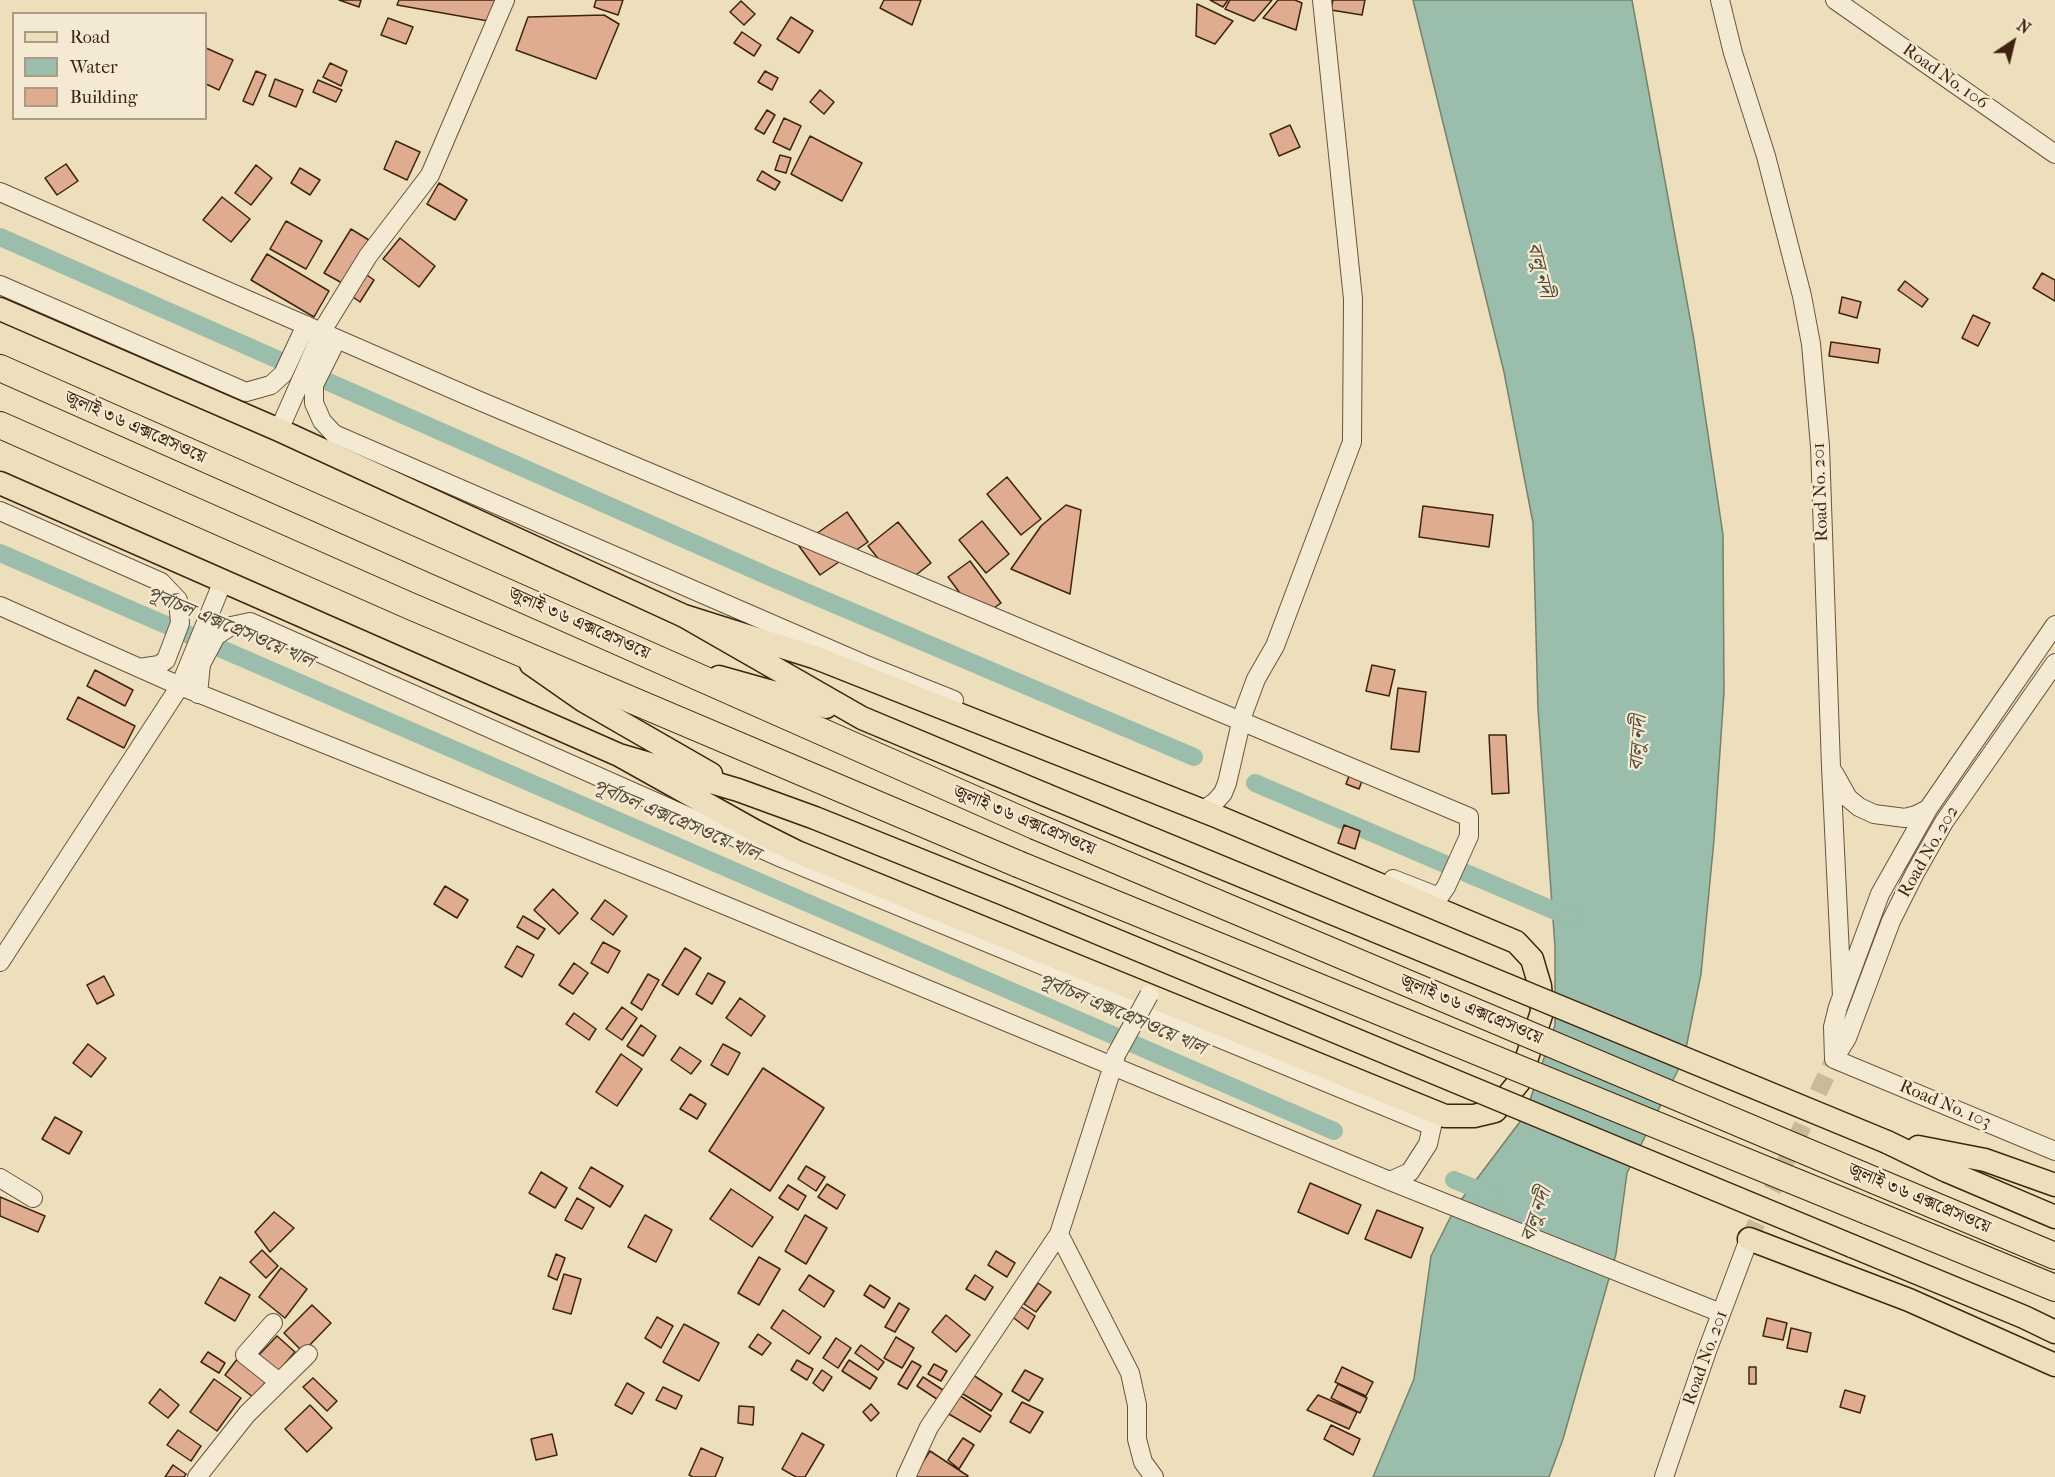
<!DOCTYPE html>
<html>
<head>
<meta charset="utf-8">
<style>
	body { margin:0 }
	#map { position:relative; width:2055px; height:1477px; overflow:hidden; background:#eedfbc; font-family:"IM FELL French Canon",serif }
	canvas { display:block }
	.legend { position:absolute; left:12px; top:12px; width:195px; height:108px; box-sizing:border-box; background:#f4ead3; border:2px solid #ab9b85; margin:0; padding:8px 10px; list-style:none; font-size:18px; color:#3e240f }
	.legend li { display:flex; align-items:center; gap:12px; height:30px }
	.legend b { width:30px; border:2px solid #ab9b85 }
	.north { position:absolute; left:1983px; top:12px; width:60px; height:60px; -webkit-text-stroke:4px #f4ead3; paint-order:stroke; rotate:35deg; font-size:16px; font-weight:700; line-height:24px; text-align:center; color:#3e240f }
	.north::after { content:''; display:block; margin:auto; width:21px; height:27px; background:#3e240f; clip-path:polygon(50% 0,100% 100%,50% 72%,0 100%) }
</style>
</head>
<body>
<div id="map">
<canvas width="2055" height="1477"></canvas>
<ul class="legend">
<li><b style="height:8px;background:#eedfbc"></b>Road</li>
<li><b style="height:16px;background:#9bbdab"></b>Water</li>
<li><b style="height:16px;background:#dfac90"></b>Building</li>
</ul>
<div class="north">N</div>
</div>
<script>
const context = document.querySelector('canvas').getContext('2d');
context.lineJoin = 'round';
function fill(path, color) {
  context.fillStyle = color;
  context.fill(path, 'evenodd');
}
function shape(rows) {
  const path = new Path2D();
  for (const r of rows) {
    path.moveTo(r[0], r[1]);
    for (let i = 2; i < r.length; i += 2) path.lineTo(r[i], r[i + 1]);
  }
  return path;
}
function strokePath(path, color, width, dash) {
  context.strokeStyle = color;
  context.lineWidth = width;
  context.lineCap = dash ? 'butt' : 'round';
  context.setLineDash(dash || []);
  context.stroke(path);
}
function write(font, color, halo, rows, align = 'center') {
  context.font = font + ' "IM FELL French Canon","Noto Serif Bengali",serif';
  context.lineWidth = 4.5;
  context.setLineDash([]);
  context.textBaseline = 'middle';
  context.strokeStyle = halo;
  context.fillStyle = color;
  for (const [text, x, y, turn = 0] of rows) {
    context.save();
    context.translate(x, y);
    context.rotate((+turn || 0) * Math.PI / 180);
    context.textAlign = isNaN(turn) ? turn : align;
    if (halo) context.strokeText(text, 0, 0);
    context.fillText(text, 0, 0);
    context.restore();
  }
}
const water = shape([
	[1413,0,1632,0,1694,340,1723,535,1724,692,1714,840,1701,974,1684,1058,1627,1173,1616,1254,1563,1439,1549,1477,1373,1477,1414,1379,1431,1256,1455,1208,1525,1115,1555,1025,1555,947,1538,709,1533,523,1504,372,1413,0]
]);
fill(water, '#9bbdab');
strokePath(water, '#76806d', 1.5);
strokePath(shape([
	[0,237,768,576,1194,757],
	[0,553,1334,1131],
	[1255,783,1574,919],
	[1454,1180,1494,1196]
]), '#9bbdab', 18);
const building = shape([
	[339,0,361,0,359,7,339,0],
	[399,0,498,0,488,21,397,5,399,0],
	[596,0,623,0,618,15,594,7,596,0],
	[884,0,921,0,912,25,880,8,884,0],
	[1210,0,1228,0,1223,7,1210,0],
	[1230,0,1272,0,1254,21,1225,9,1230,0],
	[1278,0,1295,0,1302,3,1296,30,1263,18,1278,0],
	[1333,0,1365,0,1362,15,1331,10,1333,0],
	[741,1,755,14,744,25,730,12,741,1],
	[1197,4,1233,21,1215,44,1196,36,1197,4],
	[604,15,619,24,596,79,516,50,528,17,604,15],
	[791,17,813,31,799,53,777,39,791,17],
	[388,18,413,27,406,44,381,35,388,18],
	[742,32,761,45,754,56,734,43,742,32],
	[206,48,233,60,219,90,206,84,206,48],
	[330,63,347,71,341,86,323,77,330,63],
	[256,71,266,75,253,105,243,101,256,71],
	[765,71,778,78,772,90,758,82,765,71],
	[275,79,303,90,296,107,269,96,275,79],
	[318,80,342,90,336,102,313,92,318,80],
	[820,90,834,102,824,114,810,102,820,90],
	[767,110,775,115,764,134,755,129,767,110],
	[784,118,801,126,790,150,773,142,784,118],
	[1290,125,1300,147,1279,156,1270,134,1290,125],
	[810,136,862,163,842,201,791,174,810,136],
	[396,141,420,152,407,180,384,169,396,141],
	[780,155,791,158,786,173,775,170,780,155],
	[66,164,78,181,57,195,45,178,66,164],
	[256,165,272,178,251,205,235,193,256,165],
	[300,168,320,180,310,195,291,183,300,168],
	[762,171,780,182,775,190,757,180,762,171],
	[439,183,467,200,455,220,427,204,439,183],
	[222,197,250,219,231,242,203,220,222,197],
	[286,221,322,241,306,269,270,249,286,221],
	[351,229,369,240,342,283,324,273,351,229],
	[400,238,435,266,419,287,383,259,400,238],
	[267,254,329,291,314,317,251,280,267,254],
	[364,273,374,280,360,302,350,295,364,273],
	[2042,273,2055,280,2055,301,2033,288,2042,273],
	[1905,281,1928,299,1922,307,1898,290,1905,281],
	[1842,297,1861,302,1857,318,1839,313,1842,297],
	[1973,315,1990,323,1978,346,1962,338,1973,315],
	[1831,342,1880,349,1878,363,1829,356,1831,342],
	[1007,477,1041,519,1021,535,987,494,1007,477],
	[1066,505,1081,510,1070,594,1011,569,1041,526,1066,505],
	[1423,506,1493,515,1489,547,1419,537,1423,506],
	[847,512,868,542,820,575,799,546,847,512],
	[982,521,1009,554,986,573,959,540,982,521],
	[898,522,931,563,901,587,868,546,898,522],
	[970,561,1001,603,979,619,948,577,970,561],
	[1372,665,1395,670,1389,696,1366,691,1372,665],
	[95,670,133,690,125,706,87,686,95,670],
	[1398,688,1426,692,1419,752,1391,749,1398,688],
	[78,697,135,726,124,748,67,719,78,697],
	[1489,735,1506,735,1509,793,1492,794,1489,735],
	[1355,760,1368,765,1359,789,1346,784,1355,760],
	[1344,825,1360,831,1355,849,1338,843,1344,825],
	[445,886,468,900,457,918,434,904,445,886],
	[553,889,578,913,559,934,534,910,553,889],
	[605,900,627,916,613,935,591,919,605,900],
	[523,916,545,929,538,939,517,927,523,916],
	[603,942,620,951,608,973,591,963,603,942],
	[517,946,534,955,522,977,505,967,517,946],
	[685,948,701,958,678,995,662,985,685,948],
	[574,963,588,973,573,994,559,985,574,963],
	[708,973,725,982,712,1004,696,994,708,973],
	[648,974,659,980,642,1010,631,1003,648,974],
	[104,976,114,995,97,1004,87,985,104,976],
	[740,998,765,1016,751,1036,726,1018,740,998],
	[622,1007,637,1018,622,1040,606,1029,622,1007],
	[574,1013,596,1029,589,1040,566,1024,574,1013],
	[641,1025,656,1036,643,1056,627,1046,641,1025],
	[88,1044,106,1058,91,1077,73,1063,88,1044],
	[723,1044,740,1053,728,1075,711,1065,723,1044],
	[680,1047,701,1061,691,1074,671,1060,680,1047],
	[621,1054,642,1069,617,1106,596,1092,621,1054],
	[763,1068,824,1108,770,1191,709,1151,763,1068],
	[690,1094,706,1104,697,1119,680,1109,690,1094],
	[55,1117,82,1132,69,1154,42,1139,55,1117],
	[806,1166,825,1177,816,1191,798,1179,806,1166],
	[591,1167,623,1186,610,1207,579,1188,591,1167],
	[541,1172,567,1188,555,1208,529,1193,541,1172],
	[1310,1183,1361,1205,1348,1234,1298,1212,1310,1183],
	[827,1184,845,1195,837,1209,818,1197,827,1184],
	[788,1185,806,1196,798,1210,779,1198,788,1185],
	[731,1189,773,1217,752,1247,710,1219,731,1189],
	[0,1197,45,1216,38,1232,0,1216,0,1197],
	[577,1198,594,1208,582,1229,565,1220,577,1198],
	[1377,1210,1423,1228,1411,1258,1365,1239,1377,1210],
	[274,1212,294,1228,270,1252,255,1232,274,1212],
	[645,1215,672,1230,656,1262,628,1247,645,1215],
	[805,1215,827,1228,806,1264,785,1251,805,1215],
	[262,1250,278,1266,266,1278,250,1262,262,1250],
	[996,1251,1015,1263,1007,1277,988,1265,996,1251],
	[556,1254,565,1258,557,1280,548,1276,556,1254],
	[759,1257,780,1269,759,1305,738,1293,759,1257],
	[281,1268,307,1289,285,1318,259,1297,281,1268],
	[564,1274,581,1279,571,1314,553,1309,564,1274],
	[809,1275,834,1291,824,1307,799,1290,809,1275],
	[975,1275,993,1287,985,1300,966,1289,975,1275],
	[220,1277,250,1295,235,1321,205,1303,220,1277],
	[1038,1283,1051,1292,1036,1312,1024,1304,1038,1283],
	[870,1285,890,1298,884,1308,864,1295,870,1285],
	[899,1303,909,1309,895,1332,885,1327,899,1303],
	[1017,1304,1035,1316,1028,1329,1010,1315,1017,1304],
	[312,1305,331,1323,303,1352,284,1333,312,1305],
	[783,1310,821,1337,809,1354,771,1328,783,1310],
	[946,1315,970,1335,956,1352,932,1332,946,1315],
	[657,1317,673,1326,661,1348,645,1338,657,1317],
	[1767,1318,1787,1323,1783,1340,1763,1336,1767,1318],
	[684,1324,719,1343,699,1381,663,1362,684,1324],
	[1791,1328,1811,1333,1807,1352,1787,1348,1791,1328],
	[758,1334,771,1343,762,1355,749,1347,758,1334],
	[277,1336,295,1352,275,1375,256,1358,277,1336],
	[896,1337,914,1348,902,1368,884,1358,896,1337],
	[836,1338,851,1348,838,1368,823,1358,836,1338],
	[861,1345,884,1362,878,1370,855,1353,861,1345],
	[208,1352,225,1363,219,1373,201,1362,208,1352],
	[238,1358,267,1380,254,1398,225,1375,238,1358],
	[797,1360,813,1369,807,1380,791,1370,797,1360],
	[849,1360,877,1378,870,1389,842,1371,849,1360],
	[912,1361,921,1366,907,1389,898,1384,912,1361],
	[934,1364,947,1371,941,1381,928,1374,934,1364],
	[1342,1367,1373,1382,1366,1396,1335,1382,1342,1367],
	[1749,1367,1756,1367,1756,1384,1749,1384,1749,1367],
	[822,1370,832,1377,823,1391,813,1383,822,1370],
	[1025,1370,1043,1379,1029,1401,1012,1391,1025,1370],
	[970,1373,1002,1394,991,1411,958,1391,970,1373],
	[923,1377,949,1394,943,1403,917,1386,923,1377],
	[313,1378,337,1401,327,1411,303,1387,313,1378],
	[214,1379,241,1398,217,1431,190,1412,214,1379],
	[627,1383,644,1393,632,1414,615,1405,627,1383],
	[1338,1384,1367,1398,1360,1413,1331,1398,1338,1384],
	[663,1387,682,1396,676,1409,656,1400,663,1387],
	[160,1389,179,1405,168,1418,149,1403,160,1389],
	[1845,1390,1865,1396,1860,1413,1840,1407,1845,1390],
	[959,1395,991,1416,980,1432,947,1413,959,1395],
	[1318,1395,1357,1412,1349,1429,1307,1410,1318,1395],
	[1022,1402,1043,1412,1030,1433,1010,1422,1022,1402],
	[871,1404,879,1413,871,1421,863,1412,871,1404],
	[310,1405,332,1428,307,1452,285,1429,310,1405],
	[739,1406,754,1407,753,1425,738,1423,739,1406],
	[1331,1425,1360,1439,1353,1455,1324,1439,1331,1425],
	[178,1430,201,1446,191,1461,167,1445,178,1430],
	[802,1433,824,1445,805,1477,796,1477,782,1469,802,1433],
	[552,1434,557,1455,536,1460,531,1439,552,1434],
	[963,1438,974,1445,959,1469,948,1460,963,1438],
	[701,1448,723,1458,715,1477,693,1477,689,1475,701,1448],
	[930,1451,968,1476,967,1477,913,1477,930,1451],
	[173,1465,186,1474,184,1477,165,1477,173,1465]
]);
fill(building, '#dfac90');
strokePath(building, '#3e240f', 1.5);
strokePath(shape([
	[1749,1239,1834,1059]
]), '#cbba99', 18, [18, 9]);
const minor = shape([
	[1720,0,1733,53,1766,156,1802,296,1811,344,1820,446,1831,767,1842,996],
	[1835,0,2055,154],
	[0,192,475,399,1469,817,1469,836,1446,887,1439,897,1393,879],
	[0,285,246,392,271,385,283,374,306,325],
	[337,339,314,385,314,403,322,421,334,434,864,664,954,700],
	[279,430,325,326,368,256,430,175,505,0],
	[0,511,161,582,178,600,180,623,166,660,159,665,139,668],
	[0,606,180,686,671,883,1390,1181,1721,1313],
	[198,694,201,664,216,636,231,626,250,622,784,859,1432,1126,1428,1144,1410,1172,1390,1181],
	[1834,773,1848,798,1859,807,1874,814,1905,818,1916,815,1928,809],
	[1202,811,1215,802,1223,793,1227,783,1243,714,1256,679,1275,646,1352,442,1353,299,1322,0],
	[0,962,180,686,223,581],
	[1834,1059,1833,1027,1838,1007,1880,894,1928,809,2055,625],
	[1834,1059,1847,1038,1891,921,1915,873,1944,822,2055,663],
	[1834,1059,2055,1151],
	[0,1178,33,1198],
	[1059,1234,1130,1373,1137,1405,1137,1439,1143,1462,1154,1477],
	[273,1323,245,1355,279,1382],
	[197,1477,247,1414,308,1354],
	[906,1477,929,1427,1059,1234,1116,1056],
	[1664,1477,1707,1351,1749,1239]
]);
const major = shape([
	[0,309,279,430,684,616,862,718,1046,795],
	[0,483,619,755,738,790,815,818,1009,896],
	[531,664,584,701,711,774],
	[719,677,826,707],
	[619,755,755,831,797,852,1445,1116,1474,1116,1495,1111,1519,1082,1542,1012,1540,986,1532,959,1516,942,1216,816,814,657,684,616],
	[1887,1142,1947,1171,2055,1217],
	[1918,1147,1985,1160,2055,1185],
	[1749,1239,1909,1300,2055,1365],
	[1852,1246,2024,1317,2055,1332]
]);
const highway = shape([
	[0,368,1035,826],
	[0,425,410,606,1018,864],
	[1876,1181,2055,1256],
	[1867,1211,2055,1288]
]);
strokePath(minor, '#6a533a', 20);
strokePath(major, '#3e240f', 25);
strokePath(highway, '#3e240f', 28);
strokePath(minor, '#f4ead3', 18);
strokePath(major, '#eedfbc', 22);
strokePath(highway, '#eedfbc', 26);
const minorBridge = shape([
	[1116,1055,1149,995]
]);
const majorBridge = shape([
	[1046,795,1887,1142],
	[1009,896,1852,1246]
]);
const highwayBridge = shape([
	[1035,826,1876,1181],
	[1018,864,1867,1211]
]);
strokePath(minorBridge, '#6a533a', 20, []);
strokePath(majorBridge, '#3e240f', 25, []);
strokePath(highwayBridge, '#3e240f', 28, []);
strokePath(minorBridge, '#f4ead3', 18);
strokePath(majorBridge, '#eedfbc', 22);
strokePath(highwayBridge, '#eedfbc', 26);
write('18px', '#3e240f', '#f4ead3', [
	["Road No. 106",1945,77,35],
	["জুলাই ৩৬ এক্সপ্রেসওয়ে",135,428,24],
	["Road No. 201",1821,492,-92],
	["জুলাই ৩৬ এক্সপ্রেসওয়ে",579,624,24],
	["জুলাই ৩৬ এক্সপ্রেসওয়ে",1024,821,23],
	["Road No. 202",1929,852,-60],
	["জুলাই ৩৬ এক্সপ্রেসওয়ে",1471,1010,23],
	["Road No. 103",1945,1105,23],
	["জুলাই ৩৬ এক্সপ্রেসওয়ে",1919,1199,23],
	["Road No. 201",1706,1358,-70]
]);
write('italic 20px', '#554a36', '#f4ead3', [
	["বালু নদী",1539,270,76],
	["পূর্বাচল এক্সপ্রেসওয়ে খাল",230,628,23],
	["বালু নদী",1639,743,-86],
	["পূর্বাচল এক্সপ্রেসওয়ে খাল",676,821,23],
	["পূর্বাচল এক্সপ্রেসওয়ে খাল",1122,1015,23],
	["বালু নদী",1537,1215,-71]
]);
</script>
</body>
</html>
